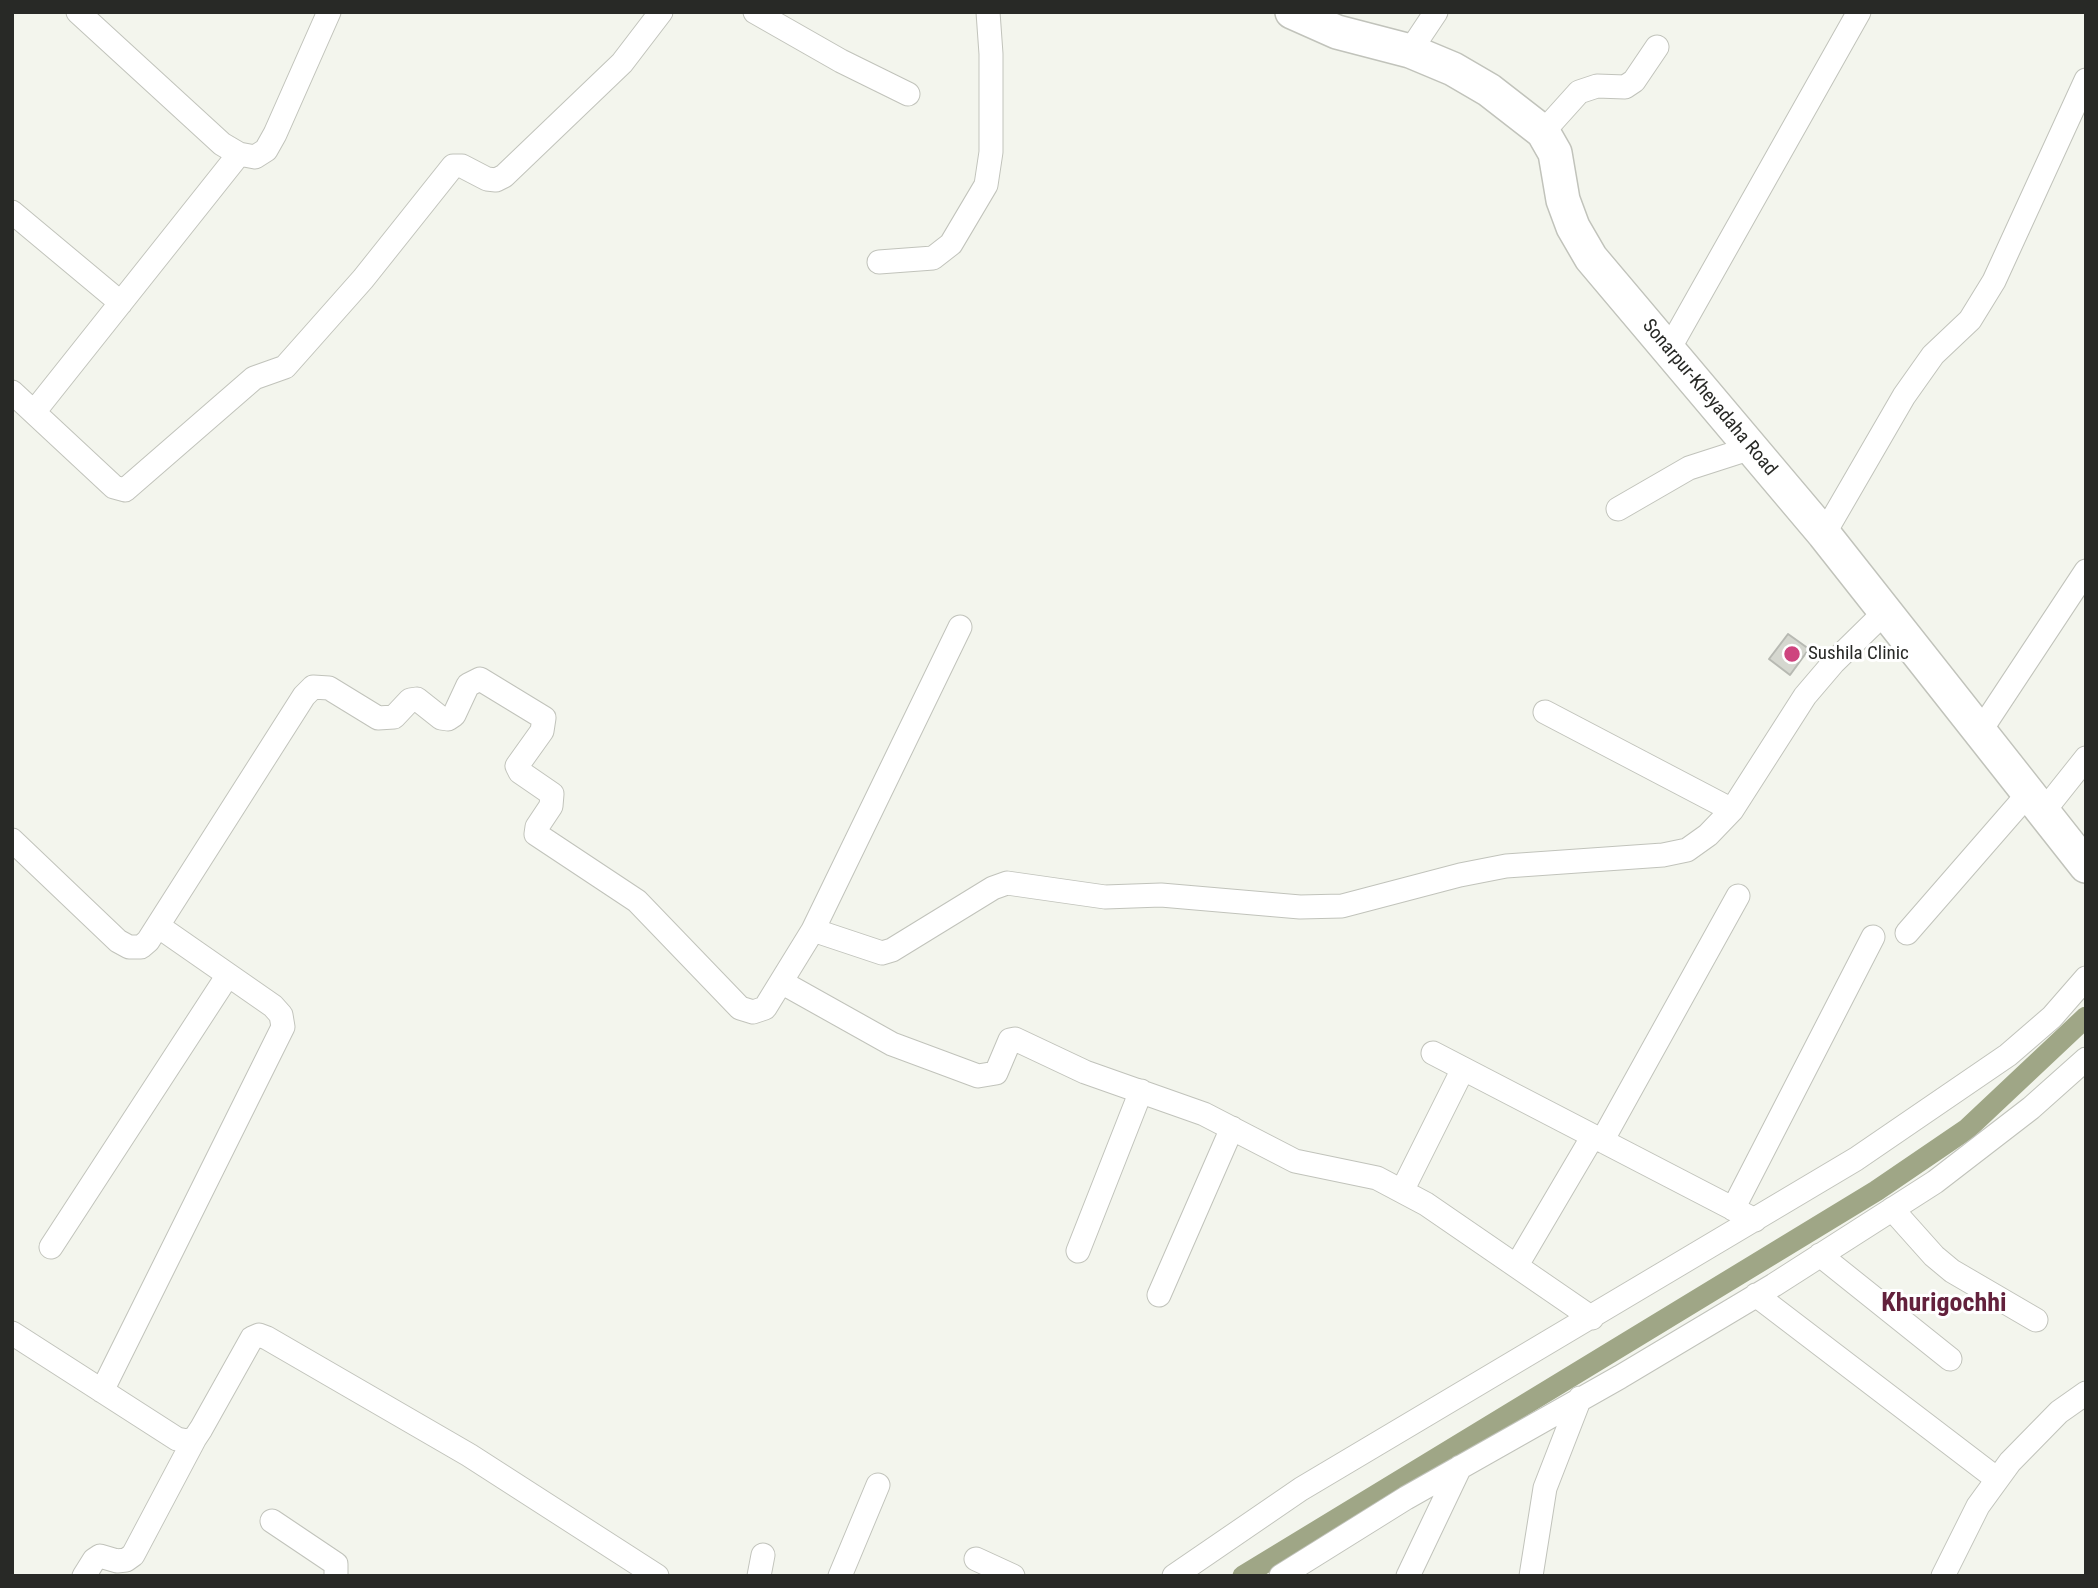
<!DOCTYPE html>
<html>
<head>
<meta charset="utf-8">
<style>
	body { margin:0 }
	#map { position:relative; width:2098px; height:1588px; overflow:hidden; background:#f3f5ed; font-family:"Roboto Condensed",sans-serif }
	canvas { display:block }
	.frame { position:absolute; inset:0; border:14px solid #282926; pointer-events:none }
</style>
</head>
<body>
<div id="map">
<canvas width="2098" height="1588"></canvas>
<div class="frame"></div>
</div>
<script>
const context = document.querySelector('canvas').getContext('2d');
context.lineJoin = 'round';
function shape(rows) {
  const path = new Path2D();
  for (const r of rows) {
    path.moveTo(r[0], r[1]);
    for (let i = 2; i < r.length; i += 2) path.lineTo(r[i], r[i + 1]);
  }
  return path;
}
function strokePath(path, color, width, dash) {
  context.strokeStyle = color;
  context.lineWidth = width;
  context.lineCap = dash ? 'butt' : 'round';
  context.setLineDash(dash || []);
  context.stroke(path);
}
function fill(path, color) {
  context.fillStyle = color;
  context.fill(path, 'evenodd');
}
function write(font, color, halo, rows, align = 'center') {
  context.font = font + ' "Roboto Condensed",sans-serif';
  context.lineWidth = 6;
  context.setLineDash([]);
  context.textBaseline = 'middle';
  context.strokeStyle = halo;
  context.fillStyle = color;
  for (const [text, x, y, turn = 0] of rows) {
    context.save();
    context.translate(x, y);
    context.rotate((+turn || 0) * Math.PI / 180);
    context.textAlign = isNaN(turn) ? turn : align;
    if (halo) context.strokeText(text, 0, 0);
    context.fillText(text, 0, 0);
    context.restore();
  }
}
strokePath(shape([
	[1243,1576,1876,1191,1967,1129,2086,1017]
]), '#9fa686', 21);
const building = shape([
	[1788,634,1809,649,1790,675,1769,659,1788,634]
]);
fill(building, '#d5d7cf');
strokePath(building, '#b7b9b2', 2);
const minor = shape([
	[78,12,222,144,239,154,255,157,266,150,275,134,329,12],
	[755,12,841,61,908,94],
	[1410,51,1436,12],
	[1543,132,1579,92,1597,86,1625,87,1634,81,1657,47],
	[12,212,121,303],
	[879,262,933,258,951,244,986,185,991,152,991,54,988,12],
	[1669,349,1859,12],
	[12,392,114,487,125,490,254,378,285,367,363,279,453,166,462,166,487,179,496,180,504,176,622,63,661,12],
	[34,412,239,154],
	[1618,509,1689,468,1751,448],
	[1824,534,1904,396,1933,355,1970,320,1994,281,2086,80],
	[1545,712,1732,810],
	[1979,733,2086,571],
	[2043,812,2086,758],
	[12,840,118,941,129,947,141,947,148,941,304,696,313,687,329,688,378,718,394,717,410,700,417,699,441,718,448,719,454,715,468,685,480,679,544,718,542,731,517,766,520,772,552,794,551,806,537,827,536,834,637,901,740,1008,753,1012,765,1008,813,930,882,953,892,950,993,888,1007,883,1105,897,1161,895,1300,907,1342,906,1460,875,1506,866,1663,855,1687,850,1708,835,1732,810,1805,696,1834,662,1885,612],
	[813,930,960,627],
	[1907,933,2028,794],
	[783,983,892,1044,978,1076,996,1073,1010,1040,1015,1039,1085,1072,1204,1114,1295,1161,1377,1178,1426,1204,1592,1318],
	[1433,1053,1755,1220],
	[1602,1141,1738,896],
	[1402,1191,1463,1069],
	[1733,1209,1873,937],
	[1892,1209,1934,1256,1952,1271,2036,1320],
	[51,1247,228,975],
	[1078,1251,1141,1091],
	[1820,1255,1950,1359],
	[1517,1265,1593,1136],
	[1159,1295,1232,1128],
	[1756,1295,1997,1479],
	[12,1333,177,1439,187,1441,195,1438,201,1429,252,1338,259,1335,267,1338,469,1455,657,1576],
	[102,1391,283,1027,281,1015,273,1006,158,926],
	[272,1521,336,1564,336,1576],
	[976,1559,1013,1576],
	[84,1576,94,1560,100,1556,117,1561,126,1560,133,1555,195,1438],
	[759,1576,763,1555],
	[840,1576,878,1485],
	[1174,1576,1301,1489,1856,1159,2008,1055,2052,1017,2086,978],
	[1281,1576,1406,1498,1620,1377,1774,1285,1935,1182,2031,1108,2086,1059],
	[1408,1576,1460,1467],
	[1531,1576,1545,1488,1580,1398],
	[1943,1576,1978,1506,2010,1462,2059,1412,2086,1393]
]);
const secondary = shape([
	[1292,12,1337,32,1410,51,1453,69,1489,90,1543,132,1555,153,1563,200,1573,227,1591,258,1824,534,2086,866]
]);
strokePath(minor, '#c1c3bb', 25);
strokePath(secondary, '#c1c3bb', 36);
strokePath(minor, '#fff', 23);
strokePath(secondary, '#fff', 33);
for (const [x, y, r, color] of [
	[1792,654,9,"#ce447e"]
]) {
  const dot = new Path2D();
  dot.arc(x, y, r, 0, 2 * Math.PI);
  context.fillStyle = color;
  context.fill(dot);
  strokePath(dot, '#fff', 2.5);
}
write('19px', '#282926', '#fff', [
	["Sonarpur-Kheyadaha Road",1709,398,50]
]);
write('19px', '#282926', '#fff', [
	["Sushila Clinic",1808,654]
], 'left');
write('bold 26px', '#63213c', '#fff', [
	["Khurigochhi",1944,1304]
]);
</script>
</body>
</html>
